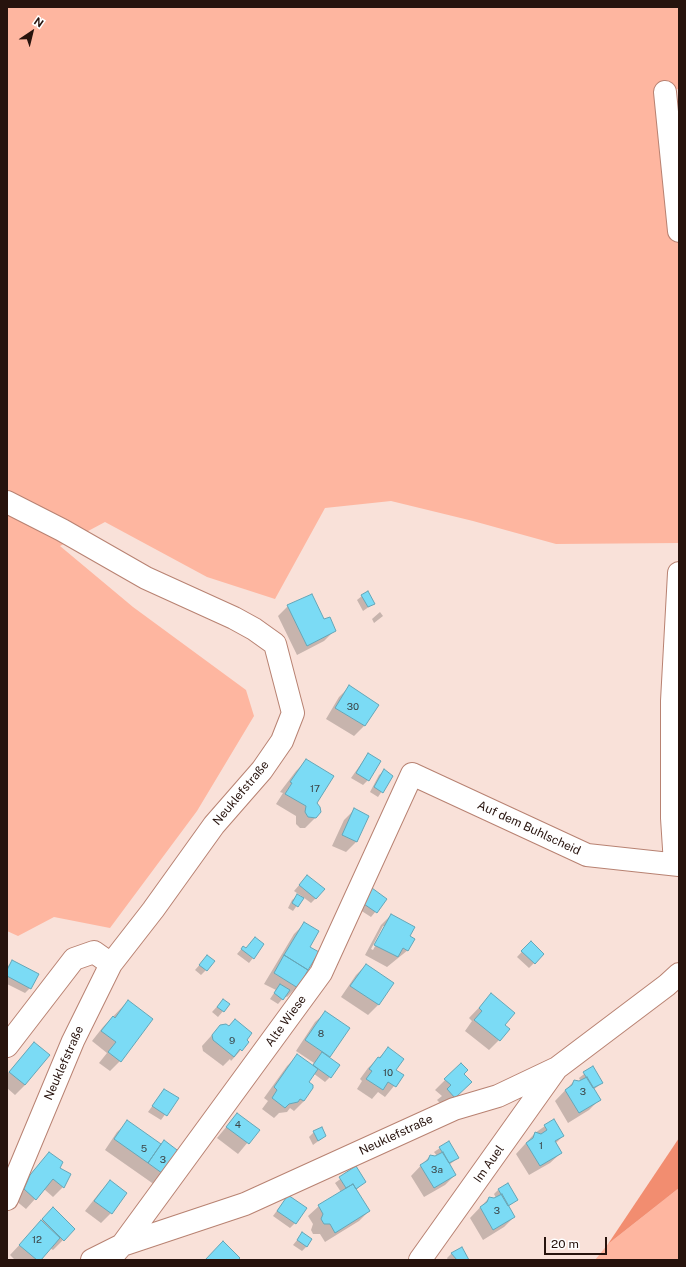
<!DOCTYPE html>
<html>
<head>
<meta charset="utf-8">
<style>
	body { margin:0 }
	#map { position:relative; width:686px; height:1267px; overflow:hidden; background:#f9e1d9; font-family:"Public Sans",sans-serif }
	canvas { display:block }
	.frame { position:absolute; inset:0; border:8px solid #27130d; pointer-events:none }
	.north { position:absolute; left:12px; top:12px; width:40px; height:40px; -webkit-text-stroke:3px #fff; paint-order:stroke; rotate:35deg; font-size:11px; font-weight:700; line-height:16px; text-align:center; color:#27130d }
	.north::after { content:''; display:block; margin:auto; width:14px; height:18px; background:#27130d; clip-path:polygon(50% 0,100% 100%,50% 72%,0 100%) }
	.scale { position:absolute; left:544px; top:1237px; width:63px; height:18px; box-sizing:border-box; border:2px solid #27130d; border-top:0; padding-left:5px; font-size:12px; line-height:14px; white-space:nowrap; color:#27130d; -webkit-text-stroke:3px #fff; paint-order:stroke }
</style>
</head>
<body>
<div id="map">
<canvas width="686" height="1267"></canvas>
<div class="frame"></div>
<div class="north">N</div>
<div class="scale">20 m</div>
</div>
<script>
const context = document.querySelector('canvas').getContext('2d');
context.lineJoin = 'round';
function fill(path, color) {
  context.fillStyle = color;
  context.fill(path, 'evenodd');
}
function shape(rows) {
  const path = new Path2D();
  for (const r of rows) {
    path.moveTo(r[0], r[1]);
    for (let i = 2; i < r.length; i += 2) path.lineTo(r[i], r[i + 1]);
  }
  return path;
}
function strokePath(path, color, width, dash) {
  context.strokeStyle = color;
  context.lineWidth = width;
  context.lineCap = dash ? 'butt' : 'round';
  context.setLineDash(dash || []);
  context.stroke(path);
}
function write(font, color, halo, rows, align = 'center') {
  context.font = font + ' "Public Sans",sans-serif';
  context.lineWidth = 3;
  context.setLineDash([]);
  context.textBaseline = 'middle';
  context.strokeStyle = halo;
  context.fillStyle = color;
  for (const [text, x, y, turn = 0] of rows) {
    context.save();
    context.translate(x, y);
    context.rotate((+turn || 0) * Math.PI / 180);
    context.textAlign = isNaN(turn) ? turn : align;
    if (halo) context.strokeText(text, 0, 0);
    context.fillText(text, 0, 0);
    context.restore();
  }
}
fill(shape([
	[7,7,679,7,679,89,671,90,679,149,679,543,556,544,473,521,391,501,325,508,275,599,207,577,105,522,60,546,133,607,246,690,254,716,197,811,110,928,54,917,18,936,7,931],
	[679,1188,679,1260,595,1260,608,1244]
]), '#feb6a0');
fill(shape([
	[679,1138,679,1188,608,1244]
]), '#f28d70');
fill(shape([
	[362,596,373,604,363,611,357,600],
	[288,606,324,620,335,630,324,641,297,655,278,616],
	[380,612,383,616,374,623,372,619],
	[349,687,378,706,364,726,354,736,326,719,339,697],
	[368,754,368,780,363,785,351,778],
	[306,761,320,813,305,828,300,828,296,824,296,816,276,804,283,793,280,792,296,771],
	[384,771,392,776,378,797,370,792,379,775],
	[354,810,368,816,356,842,346,852,332,846,344,820],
	[307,876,316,898,311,903,303,897,293,911,288,908,292,900,297,896,303,897,294,891],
	[367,894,386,899,371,917,357,908],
	[391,915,408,950,387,967,365,955,381,925],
	[383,926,386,926,373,950,371,949],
	[304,924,309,947,297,987,287,997,285,996,278,1004,270,999,276,990,264,984,294,934],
	[531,942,543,954,529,968,517,957],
	[243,947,253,958,249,963,237,954],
	[203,961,206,970,201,975,195,970],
	[12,962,37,975,30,988,25,993,7,984,7,967],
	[366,965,393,983,378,1005,368,1015,341,997,356,975],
	[491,995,504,1025,499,1040,489,1050,465,1031,472,1021,469,1018],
	[223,1000,229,1004,218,1017,212,1012],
	[128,1001,120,1061,110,1071,99,1063,107,1053,92,1041,103,1027],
	[326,1012,349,1028,328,1058,330,1077,325,1082,313,1073,307,1082,304,1101,294,1111,290,1108,287,1112,279,1113,274,1118,262,1109,268,1101,264,1098,287,1066,297,1056,312,1066,314,1063,296,1051,315,1022],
	[235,1020,248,1042,231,1061,230,1059,223,1066,203,1051,202,1046,221,1025,228,1027],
	[34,1043,25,1085,15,1095,7,1088,7,1074],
	[388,1049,395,1070,403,1075,385,1097,378,1092,372,1099,357,1089,362,1081,360,1079,368,1068],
	[593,1067,602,1083,593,1090,599,1100,589,1110,568,1123,555,1101,574,1081,581,1082,579,1078],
	[463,1074,471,1082,444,1107,437,1100,442,1096,435,1090,445,1080],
	[164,1090,177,1098,161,1120,148,1112],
	[237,1114,258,1130,238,1154,217,1138],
	[128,1122,160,1145,164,1142,180,1154,155,1185,105,1150,117,1132],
	[545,1126,563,1136,555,1144,561,1153,550,1163,529,1175,516,1154,535,1133],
	[314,1132,325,1136,313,1145,309,1137],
	[449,1142,458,1158,449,1165,455,1175,445,1185,424,1197,411,1176,430,1156,437,1156,434,1152],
	[49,1153,58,1169,63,1187,53,1197,44,1189,26,1209,15,1200,20,1186],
	[355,1168,364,1182,356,1190,369,1211,359,1221,325,1242,320,1234,313,1234,311,1230,313,1224,308,1216,319,1206,341,1192,335,1183],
	[110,1181,111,1213,101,1223,85,1211,100,1192],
	[498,1190,516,1200,508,1207,514,1217,504,1227,483,1240,470,1218,489,1198,496,1198,494,1194],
	[288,1196,295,1223,290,1228,273,1216],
	[53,1209,74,1229,53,1250,50,1248,40,1260,15,1260,10,1255],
	[302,1234,307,1246,302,1251,293,1245],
	[452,1253,468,1260,448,1260,447,1258]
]), '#0003');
const building = shape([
	[368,591,375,604,368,607,361,595,368,591],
	[312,594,324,619,330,617,336,631,307,646,287,605,312,594],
	[349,685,379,705,365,726,335,708,349,685],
	[368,753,381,761,369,781,356,773,368,753],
	[306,759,334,776,317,803,320,807,321,812,316,818,308,817,305,812,306,806,285,794,292,783,290,782,306,759],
	[384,769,393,776,383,793,374,787,384,769],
	[354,808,369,816,357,842,342,835,354,808],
	[307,875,325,889,316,899,299,885,307,875],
	[372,888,387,899,377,913,361,902,372,888],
	[297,894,304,898,298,907,292,903,297,894],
	[391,914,415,927,410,936,415,939,408,951,403,948,398,957,374,945,391,914],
	[304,922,319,931,310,947,319,952,308,970,284,955,304,922],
	[255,937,264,944,254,959,241,949,243,946,246,948,255,937],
	[531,941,544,954,535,964,521,951,531,941],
	[207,955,215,961,207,971,199,965,207,955],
	[284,955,308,970,298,988,274,973,284,955],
	[12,960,39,974,31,989,7,976,7,970,12,960],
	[366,964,394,983,379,1005,350,986,366,964],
	[280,984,290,990,283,1000,274,993,280,984],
	[491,993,515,1013,505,1025,510,1029,500,1041,474,1020,482,1011,479,1008,491,993],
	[223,999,230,1004,224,1012,217,1007,223,999],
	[128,1000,153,1019,121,1062,108,1052,116,1042,101,1031,113,1016,115,1018,128,1000],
	[325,1011,350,1028,330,1057,305,1040,325,1011],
	[235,1019,252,1033,247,1040,249,1042,242,1051,240,1049,234,1057,213,1040,212,1035,220,1025,226,1024,229,1026,235,1019],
	[34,1042,50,1055,25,1085,9,1072,34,1042],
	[388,1047,404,1059,396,1070,404,1075,396,1087,388,1082,383,1090,366,1079,372,1071,369,1069,378,1057,380,1058,388,1047],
	[322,1052,340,1065,331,1078,313,1065,322,1052],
	[297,1054,318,1069,309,1082,313,1085,313,1088,304,1101,300,1099,298,1102,289,1104,285,1108,272,1098,277,1090,274,1087,297,1054],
	[461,1063,468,1070,464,1074,472,1082,455,1098,447,1089,451,1085,444,1079,461,1063],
	[593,1066,603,1083,593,1088,583,1072,593,1066],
	[587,1077,601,1100,579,1113,565,1090,572,1085,574,1080,579,1081,587,1077],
	[164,1089,179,1098,167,1116,152,1106,164,1089],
	[237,1113,260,1130,249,1144,226,1127,237,1113],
	[554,1119,564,1136,555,1141,562,1153,540,1166,526,1143,533,1138,535,1132,541,1134,547,1130,544,1125,554,1119],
	[127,1120,161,1144,148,1163,114,1139,127,1120],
	[322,1127,326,1136,318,1141,313,1131,322,1127],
	[164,1140,181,1153,166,1176,148,1163,164,1140],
	[449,1141,459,1158,449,1163,439,1147,449,1141],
	[49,1152,63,1162,60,1168,71,1174,64,1188,53,1179,36,1200,24,1189,30,1175,49,1152],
	[443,1152,456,1175,434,1188,420,1165,428,1160,430,1155,435,1156,443,1152],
	[356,1166,366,1182,356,1189,353,1184,346,1188,339,1177,356,1166],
	[110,1180,127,1193,112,1214,94,1201,110,1180],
	[508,1183,518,1200,508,1206,498,1189,508,1183],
	[353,1184,370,1211,335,1233,330,1224,324,1224,321,1219,323,1214,318,1205,353,1184],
	[502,1194,515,1217,493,1230,480,1207,487,1202,489,1197,494,1198,502,1194],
	[288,1195,307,1208,296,1224,277,1211,288,1195],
	[53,1207,75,1229,64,1241,42,1219,53,1207],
	[41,1220,60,1238,41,1260,37,1260,19,1245,41,1220],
	[302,1232,312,1239,307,1247,297,1240,302,1232],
	[223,1241,240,1258,238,1260,205,1260,223,1241],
	[462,1247,469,1260,457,1260,451,1253,462,1247]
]);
fill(building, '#7bdbf5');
strokePath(building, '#65a6b7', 1);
const street = shape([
	[665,92,679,231],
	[7,502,62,530,146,578,234,618,254,629,275,644,293,713,282,741,262,770,214,825,153,910,111,964,73,1041,7,1199],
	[675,864,672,818,672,701,679,573],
	[7,1046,74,959,94,952,111,964],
	[92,1260,122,1245,245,1204,454,1109,498,1096,557,1068,667,985,679,974],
	[109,1260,122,1245,321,973,412,774,587,855,679,865],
	[420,1260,556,1069]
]);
strokePath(street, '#b88272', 24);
strokePath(street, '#fff', 22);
write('10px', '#3c4547', null, [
	["30",353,707],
	["17",315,789],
	["8",321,1034],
	["9",232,1041],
	["10",388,1073],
	["3",583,1092],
	["4",238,1125],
	["1",541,1146],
	["5",144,1149],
	["3",163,1160],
	["3a",437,1170],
	["3",497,1211],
	["12",37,1240]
]);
write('12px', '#27130d', '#fff', [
	["Neuklefstraße",241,793,-50],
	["Auf dem Buhlscheid",529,828,25],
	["Alte Wiese",286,1021,-54],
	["Neuklefstraße",64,1063,-66],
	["Neuklefstraße",396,1135,-25],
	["Im Auel",489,1164,-55]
]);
</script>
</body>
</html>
